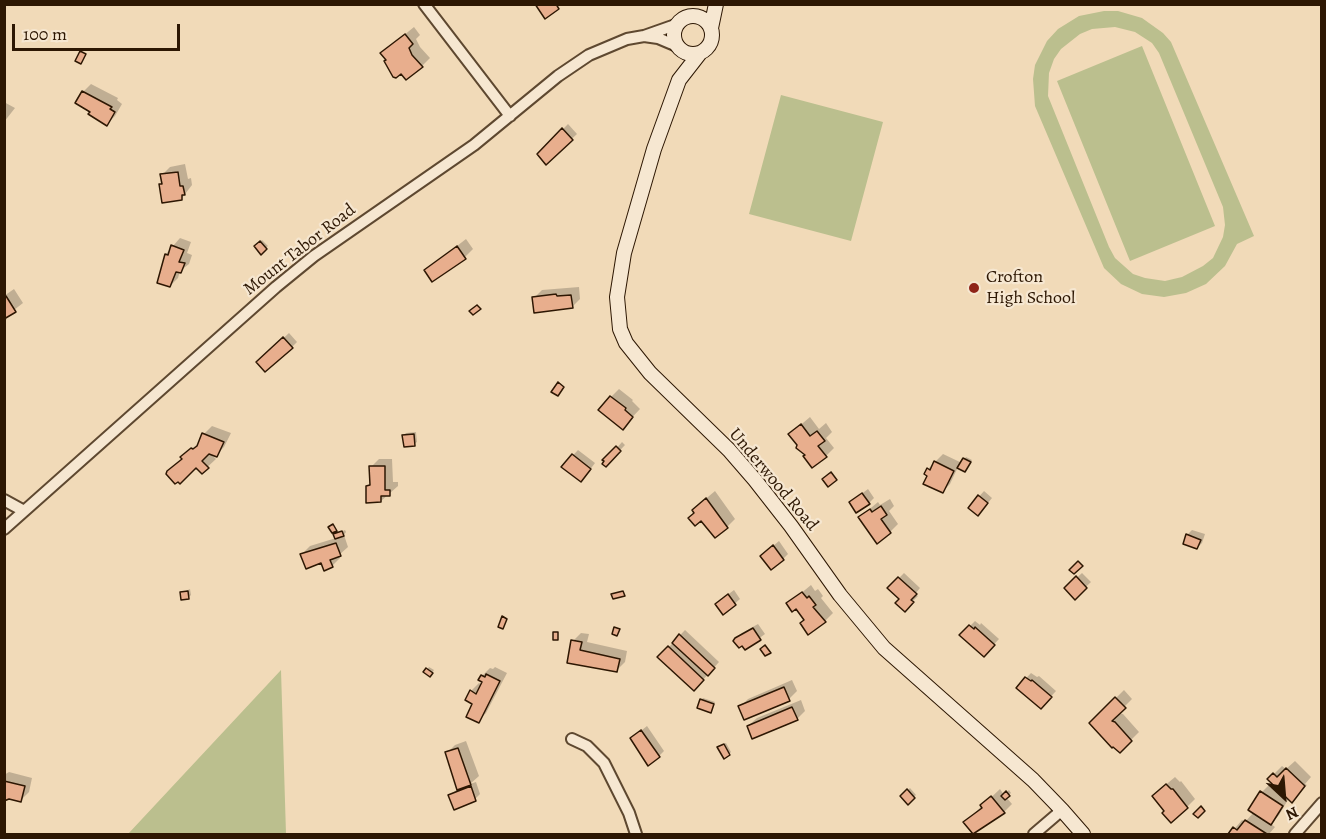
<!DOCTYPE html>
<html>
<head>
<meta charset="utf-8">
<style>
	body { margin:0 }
	#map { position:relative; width:1326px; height:839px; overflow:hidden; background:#f1dab8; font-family:Alegreya,serif }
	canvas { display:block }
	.frame { position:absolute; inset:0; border:6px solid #2d1703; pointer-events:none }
	.north { position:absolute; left:1254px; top:767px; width:60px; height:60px; -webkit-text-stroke:4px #f6e7d1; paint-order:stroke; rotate:154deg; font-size:16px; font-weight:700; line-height:24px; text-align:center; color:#2d1703 }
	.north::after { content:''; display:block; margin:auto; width:21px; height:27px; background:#2d1703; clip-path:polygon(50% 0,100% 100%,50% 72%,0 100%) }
	.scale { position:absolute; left:12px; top:24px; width:168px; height:27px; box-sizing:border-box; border:3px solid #2d1703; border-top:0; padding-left:8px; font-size:18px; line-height:21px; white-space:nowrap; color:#2d1703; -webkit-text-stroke:4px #f6e7d1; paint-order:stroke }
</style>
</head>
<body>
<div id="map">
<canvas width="1326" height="839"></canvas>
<div class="frame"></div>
<div class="north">N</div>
<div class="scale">100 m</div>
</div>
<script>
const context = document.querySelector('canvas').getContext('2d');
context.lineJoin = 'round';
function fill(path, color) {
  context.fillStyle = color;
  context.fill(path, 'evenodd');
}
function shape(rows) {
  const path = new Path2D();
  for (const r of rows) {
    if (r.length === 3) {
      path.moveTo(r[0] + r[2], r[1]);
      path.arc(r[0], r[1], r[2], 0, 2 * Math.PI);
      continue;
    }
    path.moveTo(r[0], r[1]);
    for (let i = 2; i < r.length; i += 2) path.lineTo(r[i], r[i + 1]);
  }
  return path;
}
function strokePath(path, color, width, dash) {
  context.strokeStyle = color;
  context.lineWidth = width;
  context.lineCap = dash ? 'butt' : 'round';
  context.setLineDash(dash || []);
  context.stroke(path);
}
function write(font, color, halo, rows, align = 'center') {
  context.font = font + ' Alegreya,serif';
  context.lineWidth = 4.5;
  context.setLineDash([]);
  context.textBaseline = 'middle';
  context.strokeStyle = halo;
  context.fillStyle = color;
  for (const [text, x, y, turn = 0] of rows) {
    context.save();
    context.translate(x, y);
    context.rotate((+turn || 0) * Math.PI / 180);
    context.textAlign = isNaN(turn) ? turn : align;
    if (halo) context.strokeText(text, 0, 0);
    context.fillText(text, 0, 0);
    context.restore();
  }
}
fill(shape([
	[1104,11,1118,11,1142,18,1163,33,1171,42,1254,236,1237,244,1225,266,1206,284,1186,293,1164,297,1142,294,1121,284,1104,268,1035,106,1033,79,1035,65,1047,41,1058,29,1079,16],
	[1115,27,1135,32,1152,43,1159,53,1223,207,1225,225,1223,237,1213,258,1203,266,1182,277,1165,281,1145,278,1133,274,1115,258,1109,247,1048,96,1049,73,1054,59,1061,49,1080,34,1092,29],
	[1142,46,1215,226,1130,261,1057,81],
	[781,95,883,122,851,241,749,214],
	[281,670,286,834,128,834]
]), '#bbbf8e');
fill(shape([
	[414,27,420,35,416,39,420,47,430,58,422,66,387,60,382,53],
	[91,84,118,98,117,100,122,104,115,116,107,124,92,111,83,92],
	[4,102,15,108,4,122],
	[568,124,577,134,546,163,539,154],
	[185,164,188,179,191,178,192,185,182,198,161,185,163,183,162,175,170,167],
	[180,238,191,242,187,253,192,255,189,264,180,271,178,278,170,286,159,282,166,254],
	[466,239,473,249,465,257,432,280,426,270],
	[262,240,268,246,261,252,256,246],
	[579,287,580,299,572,307,534,298,542,290],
	[14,289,23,303,5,317,7,319,4,321,4,296],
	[289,333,297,342,292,347,258,362],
	[619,389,633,400,632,401,640,409,622,428,611,397],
	[810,417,819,429,826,423,832,432,826,438,834,448,826,456,807,455,790,434],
	[212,426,231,433,224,447,216,455,210,453,216,459,202,472,182,457,200,442,204,434],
	[416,432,417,442,414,444,404,435,406,433],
	[622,442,625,445,606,465,616,449],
	[578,450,595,463,586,475,563,466],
	[943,454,962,463,966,457,972,460,965,471,958,467,950,484,942,492,929,475,928,469],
	[379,459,392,459,393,482,398,482,398,486,381,501,367,486,371,483,371,467],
	[868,489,874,498,869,503,856,498],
	[715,491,735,519,727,527,701,518,702,502],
	[984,491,992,498,983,509,970,507],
	[890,499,894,506,889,511,898,524,890,532,860,517,878,502,880,505],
	[345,530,346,532,344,535,348,547,339,555,340,558,332,566,302,554,310,546,336,538,335,535],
	[1192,530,1205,534,1202,543,1197,548,1187,535],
	[779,541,788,554,783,559,767,551],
	[904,573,920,588,915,594,918,596,905,609,901,599,889,588],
	[1082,573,1091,582,1075,597,1066,588],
	[811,585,815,591,818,589,823,596,821,598,833,613,825,621,805,619,797,607,788,604],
	[190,589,191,595,189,597,181,593],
	[734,590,740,599,724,613,722,599],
	[975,621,980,625,981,623,999,639,984,655,961,635],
	[758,624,765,634,746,648,736,639,742,633],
	[685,630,719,662,702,681,669,647],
	[581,633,589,634,587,642,627,651,625,662,617,670,569,662,573,641],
	[429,667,434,670,432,673,425,672],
	[495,667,507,673,486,713,478,721,471,691,479,683,482,685,482,676,490,668,493,669],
	[1031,673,1037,677,1039,676,1056,691,1046,702,1018,687],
	[792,680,797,691,789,699,740,707,748,699],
	[1124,690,1132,699,1118,713,1123,714,1139,732,1120,751,1091,723],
	[703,698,715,702,710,711,701,700],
	[801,700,805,711,797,719,748,726,757,718],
	[647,726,664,751,659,756,632,738],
	[466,741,479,776,470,784,476,782,480,794,475,799,449,795,458,789,447,753,455,745],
	[726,743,731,752,729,754,721,745],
	[1295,761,1311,777,1305,784,1307,785,1291,801,1289,798,1279,815,1271,824,1275,827,1269,834,1230,834,1242,820,1245,822,1254,812,1262,792,1270,784,1277,789,1278,788,1269,779,1282,766,1286,769],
	[9,772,32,778,29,792,21,800,4,798,4,775],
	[1175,777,1180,782,1181,781,1195,799,1187,807,1166,811,1162,788],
	[910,788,916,795,908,802,902,796],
	[1000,789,1004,795,1009,790,1011,793,1006,797,1012,804,1004,812,965,822]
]), '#0003');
const building = shape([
	[535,4,556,4,559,9,545,19,535,4],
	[405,34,413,44,409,48,412,55,423,67,406,80,401,74,396,78,393,77,384,61,386,60,380,53,405,34],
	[80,51,86,54,81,64,75,61,80,51],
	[82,91,112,107,110,109,115,112,107,126,88,114,90,112,75,103,82,91],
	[562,128,573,140,546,165,537,154,562,128],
	[178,172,180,186,183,186,185,195,182,195,182,200,162,203,159,184,162,184,160,174,178,172],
	[260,241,267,249,261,255,254,246,260,241],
	[171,245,184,250,179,262,185,263,181,273,176,272,170,287,157,283,165,254,168,255,171,245],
	[457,246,466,259,432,282,424,270,457,246],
	[556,294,557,296,571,295,573,308,534,313,532,297,556,294],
	[6,296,16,312,4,319,4,297,6,296],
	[477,305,481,309,473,315,469,311,477,305],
	[283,337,293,348,265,372,256,362,283,337],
	[558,382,564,387,558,396,551,392,558,382],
	[610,396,626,408,625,410,633,417,623,430,598,410,610,396],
	[801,424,810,436,817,431,825,441,818,446,827,457,812,468,803,456,805,455,796,448,797,445,788,434,801,424],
	[202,433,224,442,217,457,209,454,202,461,209,468,202,474,196,468,180,484,178,482,175,484,166,474,167,471,182,459,180,457,191,448,193,449,197,446,202,433],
	[414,434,415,446,404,447,402,435,414,434],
	[616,446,621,451,606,467,602,464,604,461,602,460,616,446],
	[572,454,591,469,581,482,561,467,572,454],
	[963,458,971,462,965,472,957,468,963,458],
	[934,461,954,471,943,493,923,484,927,476,924,474,927,468,930,470,934,461],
	[369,466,385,466,385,490,390,490,390,496,381,496,381,502,366,503,366,486,370,485,369,466],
	[831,472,837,480,828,487,822,479,831,472],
	[862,493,870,504,856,513,849,502,862,493],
	[978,495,988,503,978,516,968,508,978,495],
	[706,498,728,528,715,538,701,521,695,526,688,518,694,513,692,510,706,498],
	[881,506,887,515,881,519,891,533,877,544,858,517,870,509,872,512,881,506],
	[333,524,337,531,332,533,328,527,333,524],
	[342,531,344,536,335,539,333,534,342,531],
	[1186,534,1201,540,1197,549,1183,544,1186,534],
	[336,543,341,556,330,560,333,567,324,571,321,563,306,569,300,554,336,543],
	[773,545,784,560,771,570,760,556,773,545],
	[1078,561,1083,566,1074,574,1069,570,1078,561],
	[1076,576,1087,588,1075,600,1064,588,1076,576],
	[898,577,917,594,911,600,914,602,905,612,895,603,899,599,887,588,898,577],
	[188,591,189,599,181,600,180,592,188,591],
	[623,591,625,596,613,599,611,594,623,591],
	[802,592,807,598,809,596,816,605,813,607,826,622,808,635,800,623,804,620,796,609,792,612,786,603,802,592],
	[728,594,736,605,723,615,715,604,728,594],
	[502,616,507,619,503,629,498,627,502,616],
	[969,625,974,629,975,627,995,645,984,657,959,635,969,625],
	[614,627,620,629,617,636,612,634,614,627],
	[753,628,761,640,745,650,742,646,739,648,733,641,735,638,753,628],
	[553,632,558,632,558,640,553,640,553,632],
	[679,634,715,668,708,676,672,643,679,634],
	[571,640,582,642,580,650,620,659,617,672,567,663,571,640],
	[765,645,771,653,765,656,760,649,765,645],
	[668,646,704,680,694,691,657,657,668,646],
	[426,668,433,673,430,677,423,672,426,668],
	[486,674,500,681,479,723,466,717,472,704,465,700,470,690,476,694,482,682,478,680,481,675,485,677,486,674],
	[1025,677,1031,681,1032,680,1052,697,1041,709,1016,688,1025,677],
	[784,687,790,701,744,720,738,706,784,687],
	[1115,697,1126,708,1112,721,1115,722,1132,741,1120,753,1113,747,1112,748,1089,723,1115,697],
	[700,699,714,704,711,713,697,708,700,699],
	[792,707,798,720,752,739,747,726,792,707],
	[641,730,660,757,648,766,630,738,641,730],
	[724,744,730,755,724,759,717,747,724,744],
	[458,748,471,785,457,790,445,752,458,748],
	[1286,768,1305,786,1292,803,1267,779,1273,773,1277,777,1286,768],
	[4,781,25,786,21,802,9,799,4,801,4,781],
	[1166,784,1171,789,1173,789,1188,808,1171,823,1162,813,1164,811,1152,796,1166,784],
	[471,786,476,801,454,810,448,795,471,786],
	[907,789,915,798,908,805,900,796,907,789],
	[1006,791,1010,796,1005,800,1001,796,1006,791],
	[1260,791,1283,806,1271,825,1248,810,1260,791],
	[991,796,1005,813,973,834,963,822,982,808,980,805,991,796],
	[1201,806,1205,811,1198,818,1193,814,1201,806],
	[1245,820,1267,834,1228,834,1233,827,1237,830,1245,820]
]);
fill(building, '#e8ae8d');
strokePath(building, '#2d1703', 1.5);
const street = shape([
	[424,4,510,116],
	[677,46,658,38,644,36,678,24],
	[4,500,24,511],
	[4,529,276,287,314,256,474,145,558,76,589,55,627,39,644,36],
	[572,739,587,746,604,763,629,813,636,834],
	[1034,834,1062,810],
	[1295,834,1322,803]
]);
const secondary = shape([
	[693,35,19],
	[711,28,716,4],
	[700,53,679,80,654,149,624,253,617,297,620,329,626,343,650,373,729,450,755,480,791,526,840,595,884,648,1033,780,1062,810,1083,834]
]);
strokePath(street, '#5e4830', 14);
strokePath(secondary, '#2d1703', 16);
strokePath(street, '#f6e7d1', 10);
strokePath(secondary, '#f6e7d1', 14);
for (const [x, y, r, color] of [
	[974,288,6,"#8f2418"]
]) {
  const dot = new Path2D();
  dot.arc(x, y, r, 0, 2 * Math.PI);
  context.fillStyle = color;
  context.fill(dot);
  strokePath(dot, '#f6e7d1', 2);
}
write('18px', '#2d1703', '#f6e7d1', [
	["Mount Tabor Road",300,250,-38],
	["Underwood Road",773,480,50]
]);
write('18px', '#2d1703', '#f6e7d1', [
	["Crofton",986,278],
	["High School",986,299]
], 'left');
</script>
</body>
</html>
